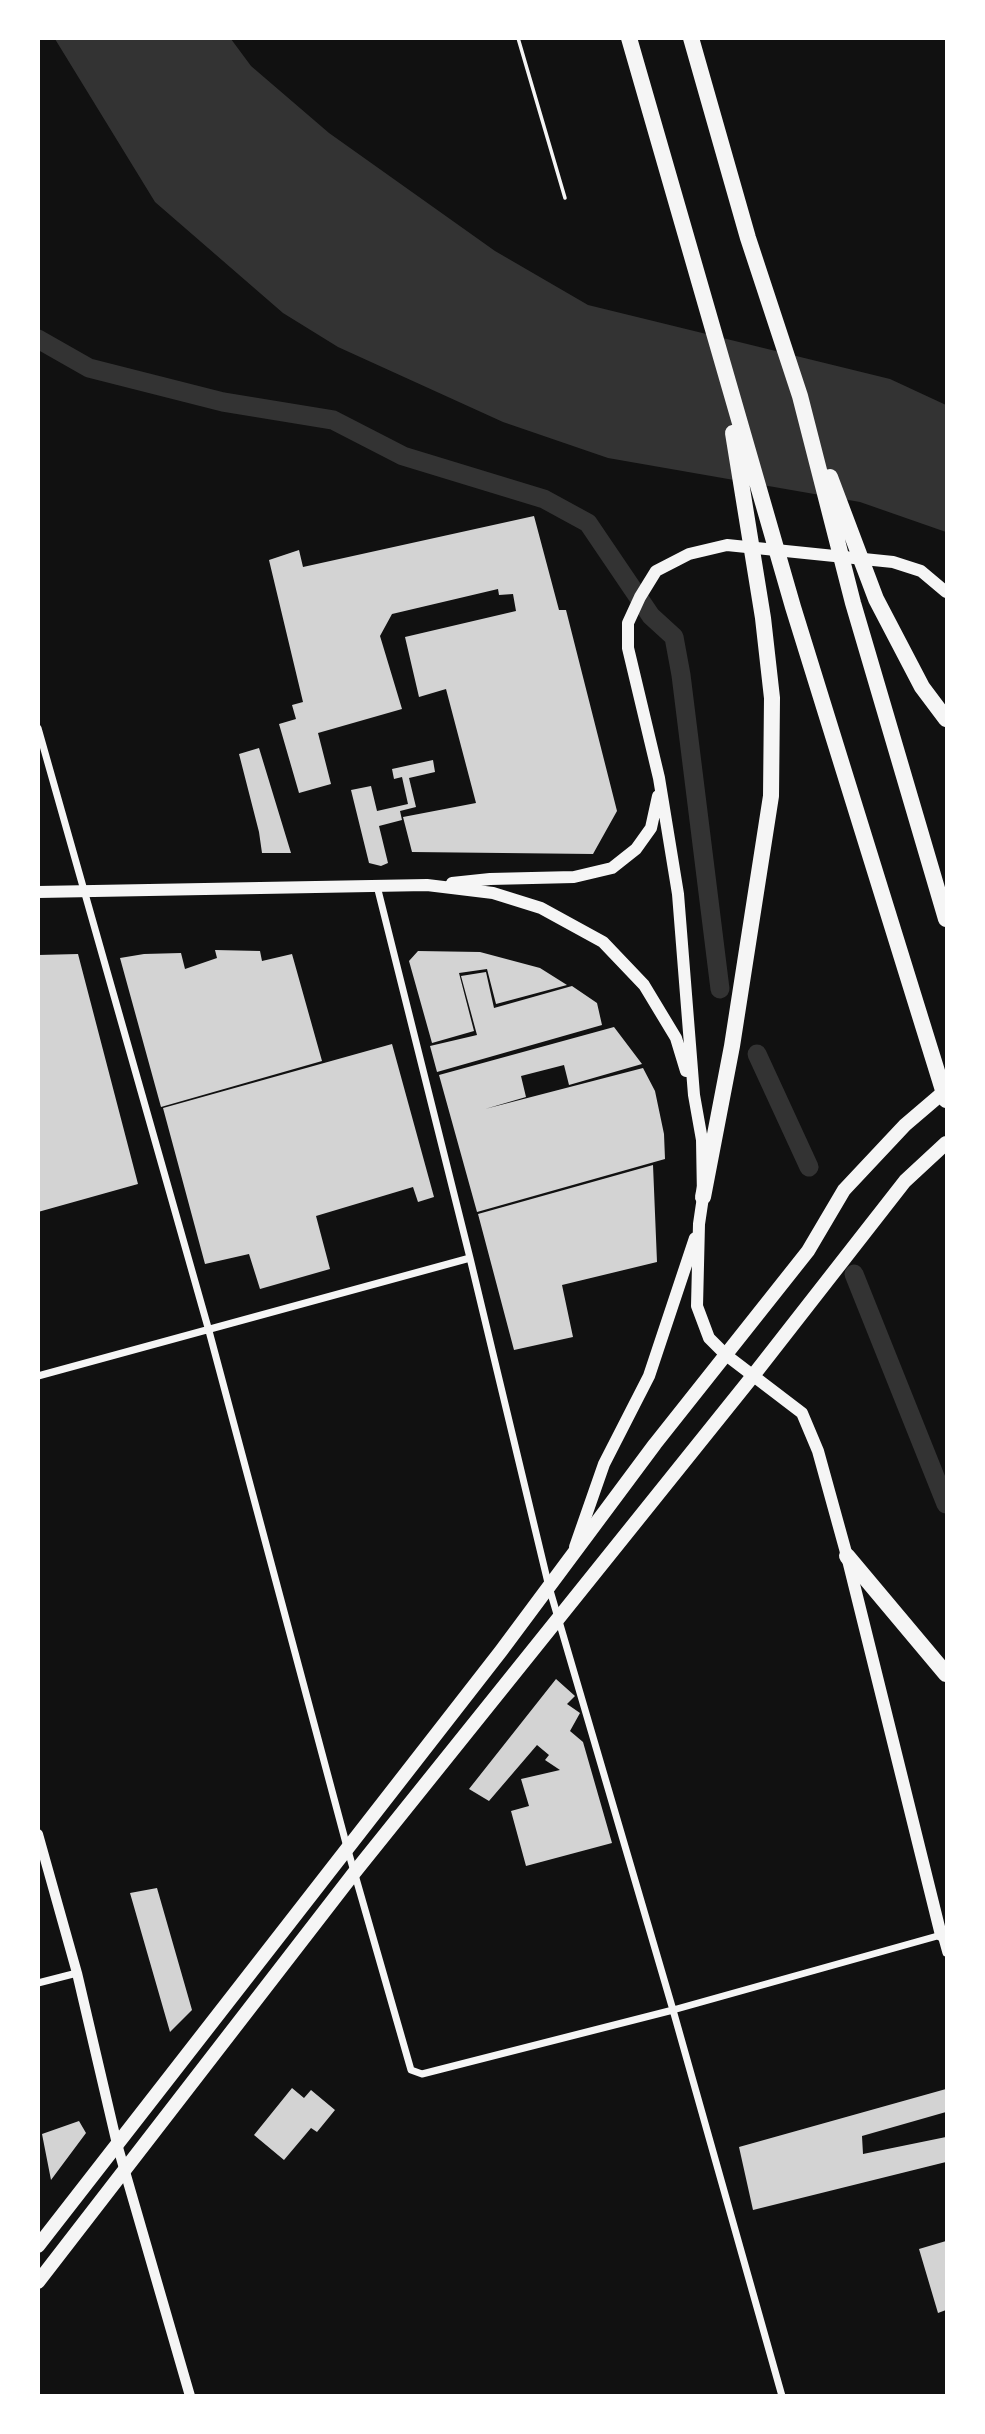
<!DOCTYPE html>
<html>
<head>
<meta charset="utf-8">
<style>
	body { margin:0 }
	#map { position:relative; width:985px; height:2434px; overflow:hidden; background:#111; font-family:"Playfair Display",serif }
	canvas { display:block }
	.frame { position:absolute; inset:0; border:40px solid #fff; pointer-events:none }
</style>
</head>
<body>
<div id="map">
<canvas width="985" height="2434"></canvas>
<div class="frame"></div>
</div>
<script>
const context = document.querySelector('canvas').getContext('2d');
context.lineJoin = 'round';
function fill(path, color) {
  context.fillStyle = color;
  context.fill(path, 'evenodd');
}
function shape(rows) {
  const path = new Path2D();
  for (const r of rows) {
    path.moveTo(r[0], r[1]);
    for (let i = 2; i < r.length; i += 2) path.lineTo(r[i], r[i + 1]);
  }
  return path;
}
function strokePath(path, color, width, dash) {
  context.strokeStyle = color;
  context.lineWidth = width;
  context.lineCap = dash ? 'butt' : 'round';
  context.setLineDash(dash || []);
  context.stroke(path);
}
fill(shape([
	[55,39,231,39,251,66,329,133,495,251,588,305,890,379,946,405,946,532,860,502,608,458,503,422,338,347,283,313,155,202]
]), '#333');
strokePath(shape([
	[38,339,89,368,223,402,333,420,403,456,544,499,588,523,651,616,674,637,681,675,720,989],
	[757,1054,809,1167],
	[854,1274,946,1504]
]), '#333', 19);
fill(shape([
	[534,516,559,610,566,610,617,811,593,854,412,852,403,817,476,803,446,689,419,697,405,637,516,611,513,594,499,595,498,589,392,614,380,636,402,709,318,733,331,784,299,793,279,724,296,719,292,705,303,702,269,560,299,550,303,567],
	[259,748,291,853,262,853,259,832,239,754],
	[433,760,435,772,409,778,416,807,400,811,402,820,379,826,388,863,381,866,369,863,351,790,371,786,377,811,408,804,402,777,394,779,392,769],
	[215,950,260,951,262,961,292,954,322,1061,161,1107,120,958,144,954,181,953,185,969,217,958],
	[418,951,480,952,540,968,567,985,496,1004,487,969,459,973,474,1031,432,1043,409,961],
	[78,954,138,1184,38,1212,38,955],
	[486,972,494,1008,572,986,597,1003,602,1025,437,1072,430,1046,477,1035,461,976],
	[614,1027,642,1064,569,1085,564,1065,521,1076,526,1097,485,1109,643,1068,655,1091,664,1134,665,1159,477,1212,439,1075],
	[392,1044,434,1197,418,1202,413,1187,316,1216,330,1269,260,1289,249,1254,205,1264,163,1108],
	[653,1165,657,1262,562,1285,573,1337,514,1350,478,1214],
	[556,1679,575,1696,567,1704,580,1713,570,1731,583,1742,612,1843,526,1866,511,1811,529,1806,521,1779,560,1770,545,1760,549,1755,537,1745,489,1801,469,1789],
	[157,1888,192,2010,170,2032,130,1893],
	[292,2088,304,2098,311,2090,335,2110,317,2132,311,2128,284,2160,254,2135],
	[946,2089,946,2112,862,2136,863,2154,946,2137,946,2162,753,2210,739,2147],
	[79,2121,86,2133,51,2180,42,2134],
	[946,2241,946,2310,938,2313,919,2249]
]), '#d3d3d3');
strokePath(shape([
	[518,38,565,198]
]), '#f5f5f5', 3.5);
strokePath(shape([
	[38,728,209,1331,347,1847,411,2070,422,2074,673,2010,941,1935,946,1953],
	[377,886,470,1258,549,1587,673,2010,782,2396],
	[38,1376,470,1258],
	[38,1983,77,1973]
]), '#f5f5f5', 7);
strokePath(shape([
	[38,1834,77,1973,117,2144,190,2396]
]), '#f5f5f5', 10);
strokePath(shape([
	[946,592,921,571,893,562,727,545,689,554,656,571,640,597,628,623,628,648,659,778,678,894,694,1095,702,1140,703,1197,699,1224,697,1306,709,1338,726,1355,802,1413,818,1451,847,1556,941,1935,946,1934],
	[452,883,490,879,574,877,612,868,636,849,651,828,658,796],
	[38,892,427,885,493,893,541,908,603,942,644,985,676,1038,686,1071],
	[575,1547,604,1464,649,1376,695,1238]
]), '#f5f5f5', 12);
strokePath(shape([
	[38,2246,501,1651,655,1444,808,1251,844,1190,905,1125,946,1090],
	[38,2282,354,1873,752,1377,905,1181,946,1143]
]), '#f5f5f5', 14);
strokePath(shape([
	[629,38,793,607,946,1100],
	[691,38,748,238,800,396,853,603,946,919],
	[830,477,876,599,922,687,946,719],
	[703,1197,732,1046,771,796,772,698,763,618,733,433],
	[847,1556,946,1674]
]), '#f5f5f5', 16);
</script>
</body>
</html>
